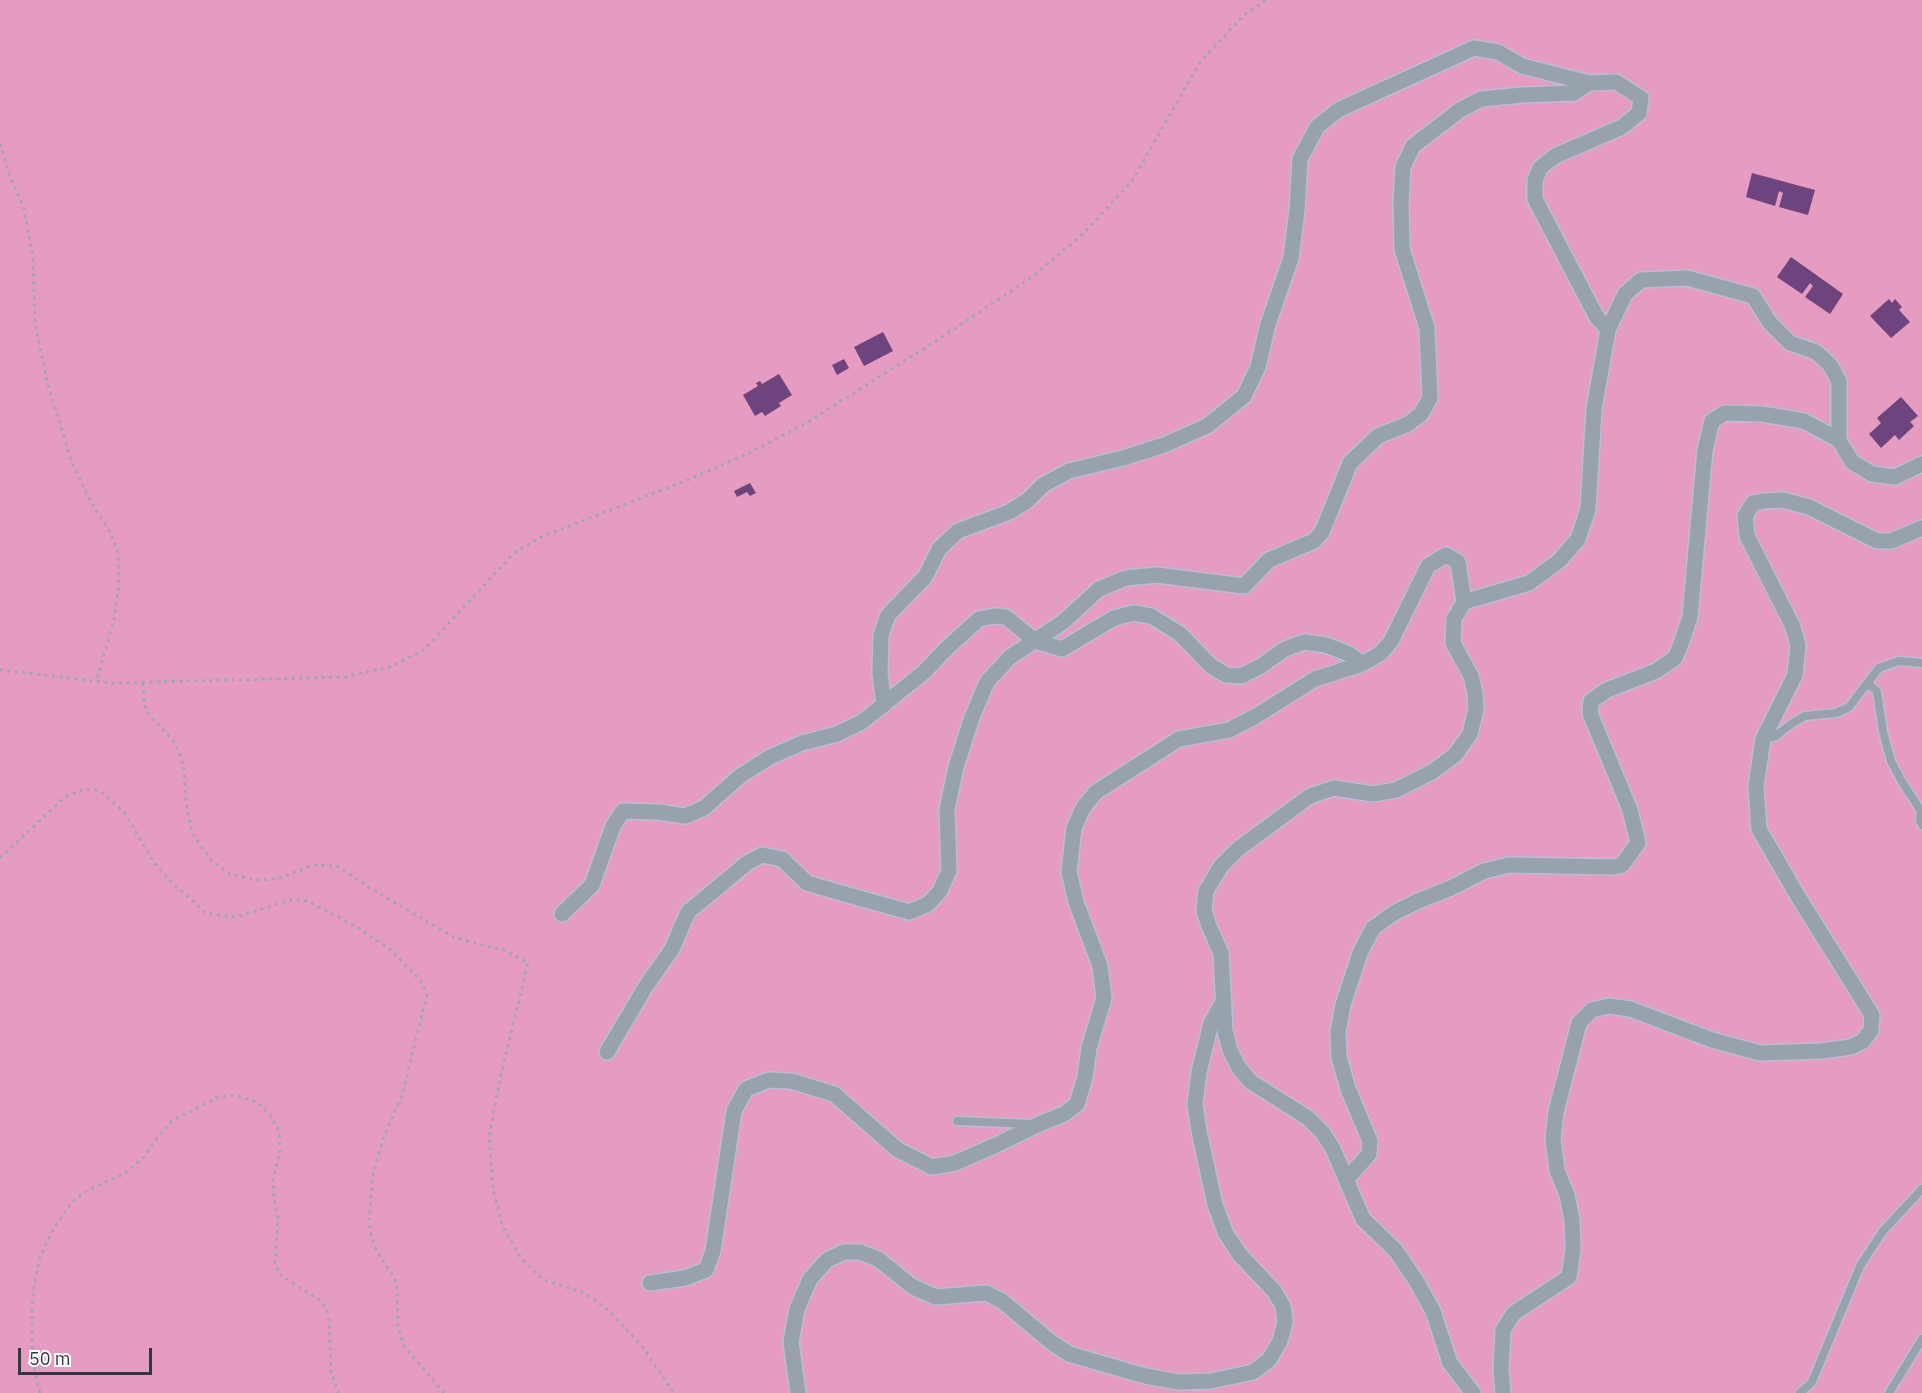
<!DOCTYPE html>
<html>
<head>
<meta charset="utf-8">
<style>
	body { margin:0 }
	#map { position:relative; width:1922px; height:1393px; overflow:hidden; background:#dddffc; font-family:"IBM Plex Sans",sans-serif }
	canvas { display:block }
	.scale { position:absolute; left:18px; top:1348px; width:134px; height:27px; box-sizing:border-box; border:3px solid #353641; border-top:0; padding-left:8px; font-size:18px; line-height:21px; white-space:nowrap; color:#353641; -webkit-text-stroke:4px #fff; paint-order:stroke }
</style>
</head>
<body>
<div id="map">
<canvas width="1922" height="1393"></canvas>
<div class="scale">50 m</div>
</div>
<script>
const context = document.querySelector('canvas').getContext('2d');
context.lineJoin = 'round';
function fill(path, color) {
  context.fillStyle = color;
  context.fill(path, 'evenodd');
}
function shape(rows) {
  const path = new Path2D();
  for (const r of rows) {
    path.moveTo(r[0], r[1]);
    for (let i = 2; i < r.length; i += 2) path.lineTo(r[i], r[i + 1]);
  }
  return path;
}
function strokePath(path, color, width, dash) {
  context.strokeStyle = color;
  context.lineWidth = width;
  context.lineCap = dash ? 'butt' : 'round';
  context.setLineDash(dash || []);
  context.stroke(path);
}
fill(shape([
	[0,0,1922,0,1922,1393,0,1393]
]), '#e69bc1');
fill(shape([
	[1752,173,1815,190,1808,215,1779,207,1783,193,1779,191,1775,206,1746,197],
	[1791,257,1843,294,1830,314,1805,297,1813,286,1810,283,1802,294,1777,277],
	[1889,299,1892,303,1895,299,1902,307,1899,310,1910,322,1891,338,1870,316],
	[883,332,893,351,864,366,854,347],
	[844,359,849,368,837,375,832,365],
	[779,374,792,395,779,403,781,406,765,416,762,412,755,416,743,395,758,386,756,383,760,381,762,384],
	[1901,397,1918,416,1910,422,1914,426,1899,440,1895,435,1881,448,1869,434,1881,423,1877,418],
	[750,483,756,493,750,496,747,492,737,497,734,491]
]), '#6d447e');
const lane = shape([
	[1867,683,1877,691,1883,732,1891,761,1902,782,1921,811,1920,820,1922,825],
	[1763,739,1776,736,1791,724,1805,716,1836,713,1849,707,1879,668,1899,661,1922,663],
	[957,1121,1032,1124],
	[1800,1393,1812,1382,1860,1266,1883,1231,1922,1189],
	[1889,1393,1922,1339]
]);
const street = shape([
	[884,705,880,674,881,635,888,615,925,577,939,549,958,531,1009,512,1027,501,1043,485,1069,471,1123,458,1164,445,1207,426,1244,396,1258,367,1268,324,1291,258,1297,210,1300,159,1317,127,1338,110,1474,48,1498,52,1522,66,1589,83,1616,82,1641,98,1639,113,1622,127,1555,156,1540,168,1535,180,1535,199,1596,316,1608,330],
	[562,914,592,885,613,826,623,811,658,812,685,816,704,808,740,776,770,757,802,743,837,734,862,722,924,672,948,647,979,619,994,616,1006,617,1035,641,1062,649,1114,618,1133,613,1151,616,1180,634,1211,666,1226,675,1241,676,1261,666,1285,649,1304,642,1326,645,1349,654,1362,664],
	[607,1052,646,986,672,949,688,912,747,863,762,855,782,859,807,883,834,891,909,912,928,904,940,891,949,871,947,809,956,767,972,717,987,682,1010,657,1063,622,1099,589,1126,578,1157,575,1244,586,1269,560,1314,541,1322,532,1350,463,1378,436,1408,424,1421,414,1430,398,1427,328,1402,249,1401,202,1403,167,1413,146,1460,110,1481,99,1523,95,1574,93,1589,83],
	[1346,1180,1369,1154,1370,1141,1348,1089,1339,1057,1338,1032,1343,1005,1360,953,1373,928,1394,913,1418,901,1451,888,1484,871,1509,865,1614,867,1622,865,1638,843,1630,810,1590,713,1591,701,1607,690,1656,671,1675,658,1682,641,1690,617,1705,450,1712,421,1725,413,1762,414,1804,421,1839,440],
	[650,1283,685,1278,706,1270,713,1251,734,1111,746,1089,769,1080,791,1081,834,1094,898,1150,932,1167,955,1163,994,1146,1037,1125,1064,1114,1077,1104,1085,1077,1089,1048,1104,998,1100,966,1076,902,1069,872,1074,828,1083,808,1096,792,1179,739,1229,730,1256,716,1315,679,1362,664,1381,653,1391,641,1428,566,1446,555,1458,562,1464,602],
	[798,1393,791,1342,797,1309,810,1279,827,1260,844,1252,860,1252,878,1259,913,1287,936,1297,986,1293,1002,1301,1051,1342,1069,1354,1145,1376,1179,1382,1211,1381,1253,1372,1269,1360,1280,1341,1285,1322,1283,1306,1274,1291,1240,1255,1226,1234,1215,1205,1199,1131,1195,1104,1199,1072,1211,1023,1223,1002],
	[1473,1393,1450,1363,1433,1311,1415,1279,1396,1251,1363,1219,1333,1149,1323,1133,1308,1118,1251,1082,1239,1068,1230,1050,1225,1031,1221,953,1209,926,1204,911,1206,891,1221,866,1238,849,1310,796,1334,788,1373,794,1396,790,1432,772,1455,755,1470,734,1476,709,1475,693,1471,676,1453,643,1454,619,1464,602,1529,583,1559,561,1578,539,1588,509,1594,409,1608,330,1625,294,1641,280,1687,278,1753,296,1770,323,1790,343,1816,352,1830,365,1839,381,1839,440,1852,462,1872,474,1895,477,1922,464],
	[1503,1393,1501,1369,1503,1330,1514,1313,1569,1277,1573,1249,1572,1220,1567,1195,1557,1170,1553,1139,1556,1112,1579,1023,1592,1010,1609,1006,1630,1009,1712,1040,1760,1053,1821,1051,1851,1047,1863,1041,1871,1030,1872,1015,1797,895,1759,829,1756,786,1763,739,1795,675,1798,645,1793,627,1747,536,1745,516,1753,503,1765,501,1783,500,1809,507,1877,541,1891,541,1922,528]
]);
strokePath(lane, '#bbbdd7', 11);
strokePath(street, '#bbbdd7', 18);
strokePath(shape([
	[0,144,9,174,24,208,33,258,35,323,48,385,72,463,92,504,110,532,118,552,119,584,114,620,96,682],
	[0,670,112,683,346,677,393,666,424,650,514,553,541,537,685,481,747,454,808,422,939,339,1032,277,1082,235,1132,181,1200,62,1243,16,1266,0],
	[143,683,144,704,147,712,175,743,184,767,186,802,192,833,212,861,230,874,254,880,277,879,314,865,337,866,380,894,454,937,470,942,504,950,528,963,500,1079,489,1137,493,1189,503,1227,522,1260,544,1280,585,1293,609,1311,641,1345,674,1393],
	[0,858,65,797,85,789,96,790,104,794,125,813,153,861,171,882,206,913,236,917,291,900,307,901,350,923,390,949,420,980,427,994,402,1096,385,1134,373,1173,369,1221,372,1239,377,1251,397,1283,398,1328,404,1346,444,1393],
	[40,1393,32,1360,32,1309,34,1285,40,1257,55,1226,72,1202,88,1190,124,1174,144,1157,161,1133,173,1120,219,1097,234,1095,257,1102,270,1115,279,1131,280,1153,273,1179,274,1199,278,1218,275,1262,279,1274,321,1301,326,1309,329,1317,331,1371,338,1393]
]), '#a2a4ba', 3, [3, 4.5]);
strokePath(lane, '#98a2ac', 8);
strokePath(street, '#98a2ac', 15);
</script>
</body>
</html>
